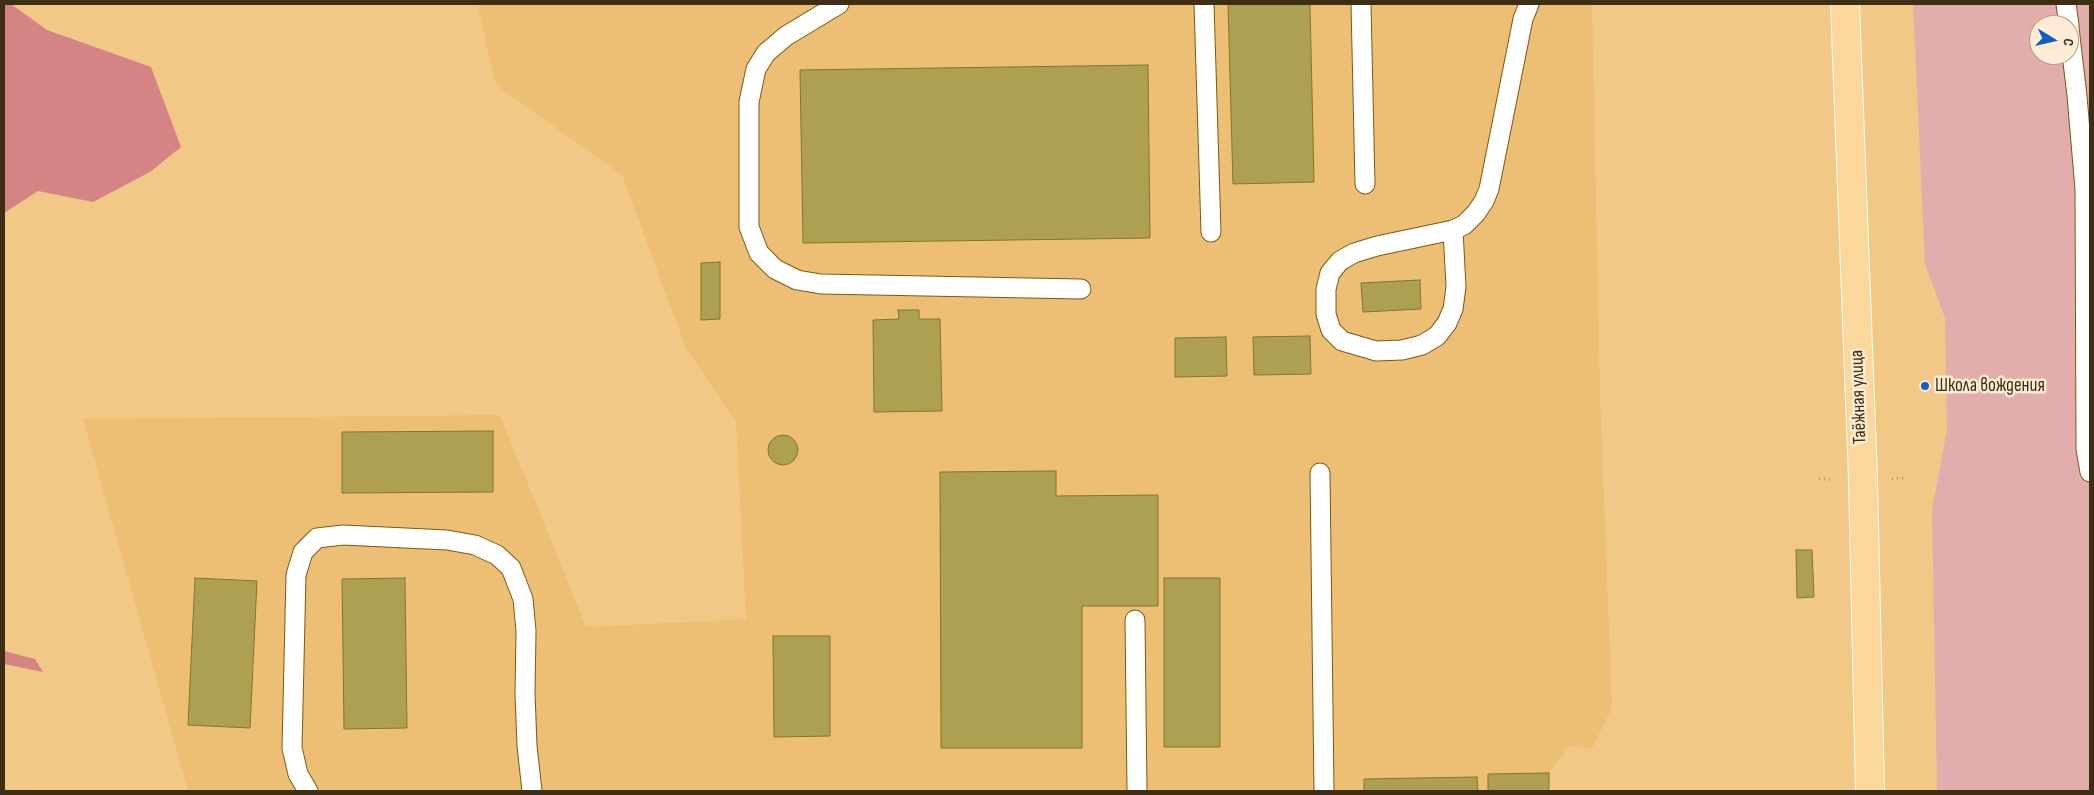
<!DOCTYPE html>
<html>
<head>
<meta charset="utf-8">
<style>
	body { margin:0 }
	#map { position:relative; width:2094px; height:795px; overflow:hidden; background:#f1c885; font-family:"Sofia Sans Condensed",sans-serif }
	canvas { display:block }
	.frame { position:absolute; inset:0; border:5px solid #3e2e13; pointer-events:none }
	.north { position:absolute; left:2029px; top:15px; width:50px; height:50px; box-sizing:border-box; background:#feedd4; border:1px solid #b1a187; border-radius:50%; rotate:99deg; font-size:14px; font-weight:700; line-height:20px; text-align:center; color:#3e2e13 }
	.north::after { content:''; display:block; margin:auto; width:18px; height:22px; background:#115dc8; clip-path:polygon(50% 0,100% 100%,50% 72%,0 100%) }
</style>
</head>
<body>
<div id="map">
<canvas width="2094" height="795"></canvas>
<div class="frame"></div>
<div class="north">С</div>
</div>
<script>
const context = document.querySelector('canvas').getContext('2d');
context.lineJoin = 'round';
function fill(path, color) {
  context.fillStyle = color;
  context.fill(path, 'evenodd');
}
function shape(rows) {
  const path = new Path2D();
  for (const r of rows) {
    if (r.length === 3) {
      path.moveTo(r[0] + r[2], r[1]);
      path.arc(r[0], r[1], r[2], 0, 2 * Math.PI);
      continue;
    }
    path.moveTo(r[0], r[1]);
    for (let i = 2; i < r.length; i += 2) path.lineTo(r[i], r[i + 1]);
  }
  return path;
}
function strokePath(path, color, width, dash) {
  context.strokeStyle = color;
  context.lineWidth = width;
  context.lineCap = dash ? 'butt' : 'round';
  context.setLineDash(dash || []);
  context.stroke(path);
}
function write(font, color, halo, rows, align = 'center') {
  context.font = font + ' "Sofia Sans Condensed",sans-serif';
  context.lineWidth = 5;
  context.setLineDash([]);
  context.textBaseline = 'middle';
  context.strokeStyle = halo;
  context.fillStyle = color;
  for (const [text, x, y, turn = 0] of rows) {
    context.save();
    context.translate(x, y);
    context.rotate((+turn || 0) * Math.PI / 180);
    context.textAlign = isNaN(turn) ? turn : align;
    if (halo) context.strokeText(text, 0, 0);
    context.fillText(text, 0, 0);
    context.restore();
  }
}
fill(shape([
	[481,4,1592,4,1600,393,1612,708,1592,748,1569,747,1549,772,1549,791,188,791,83,419,500,415,586,627,746,619,736,421,686,348,622,175,496,85,478,8]
]), '#edbf75');
fill(shape([
	[1913,4,2090,4,2090,791,1937,791,1932,510,1947,430,1945,318,1925,264],
	[2039,25,2069,25,2069,55,2039,55]
]), '#e4adad');
fill(shape([
	[4,4,11,4,47,30,151,67,181,147,150,172,93,202,38,191,4,213],
	[4,651,35,659,43,672,4,664]
]), '#d58485');
const building = shape([
	[1228,4,1310,4,1314,182,1233,184,1228,4],
	[1148,65,1150,238,803,243,800,70,1148,65],
	[720,262,720,319,701,320,701,263,720,262],
	[1420,280,1421,309,1363,312,1361,283,1420,280],
	[898,310,919,310,919,319,940,319,942,411,874,412,873,320,899,319,898,310],
	[1310,336,1311,374,1254,375,1253,337,1310,336],
	[1226,337,1227,376,1175,377,1175,338,1226,337],
	[493,431,493,492,342,493,342,432,493,431],
	[783,450,15],
	[1056,471,1056,496,1158,495,1158,606,1082,606,1082,748,941,748,940,472,1056,471],
	[1796,550,1812,550,1814,597,1797,598,1796,550],
	[195,578,257,581,250,728,188,725,195,578],
	[405,578,407,728,344,729,342,579,405,578],
	[1164,578,1220,578,1220,747,1164,747,1164,578],
	[773,636,830,636,830,736,774,737,773,636],
	[1549,773,1549,791,1488,791,1488,774,1549,773],
	[1477,777,1478,791,1364,791,1364,779,1477,777]
]);
fill(building, '#aea052');
strokePath(building, '#84762a', 1);
const service = shape([
	[839,4,786,36,766,53,756,69,749,102,749,227,759,253,775,269,797,280,821,284,1081,289],
	[1204,4,1211,232],
	[1361,4,1365,184],
	[2066,4,2069,25],
	[2069,28,2077,96,2085,189,2086,449,2090,472],
	[1453,230,1456,287,1453,309,1447,323,1437,336,1422,345,1402,350,1376,351,1342,341,1331,330,1326,314,1326,289,1330,273,1340,261,1354,253,1377,246,1453,230,1464,225,1476,213,1484,201,1489,189,1523,19,1529,4],
	[1320,473,1324,791],
	[1135,620,1137,791],
	[308,791,298,774,292,748,296,575,303,552,317,538,343,535,447,540,475,545,497,555,511,568,523,599,526,631,525,693,527,746,532,791]
]);
const trunk = shape([
	[1845,4,1863,479,1870,791]
]);
strokePath(service, '#7e590f', 21);
strokePath(trunk, '#fff', 30);
strokePath(shape([
	[1819,479,1833,479],
	[1892,479,1904,478]
]), '#b99862', 3, [1, 4]);
strokePath(service, '#fff', 19);
strokePath(trunk, '#fbd79c', 28);
for (const [x, y, r, color] of [
	[1925,386,5,"#115dc8"]
]) {
  const dot = new Path2D();
  dot.arc(x, y, r, 0, 2 * Math.PI);
  context.fillStyle = color;
  context.fill(dot);
  strokePath(dot, '#feedd4', 2);
}
write('19px', '#3e2e13', '#feedd4', [
	["Школа вождения",1935,386]
], 'left');
write('19px', '#3e2e13', '#feedd4', [
	["Таёжная улица",1859,397,-92]
]);
</script>
</body>
</html>
